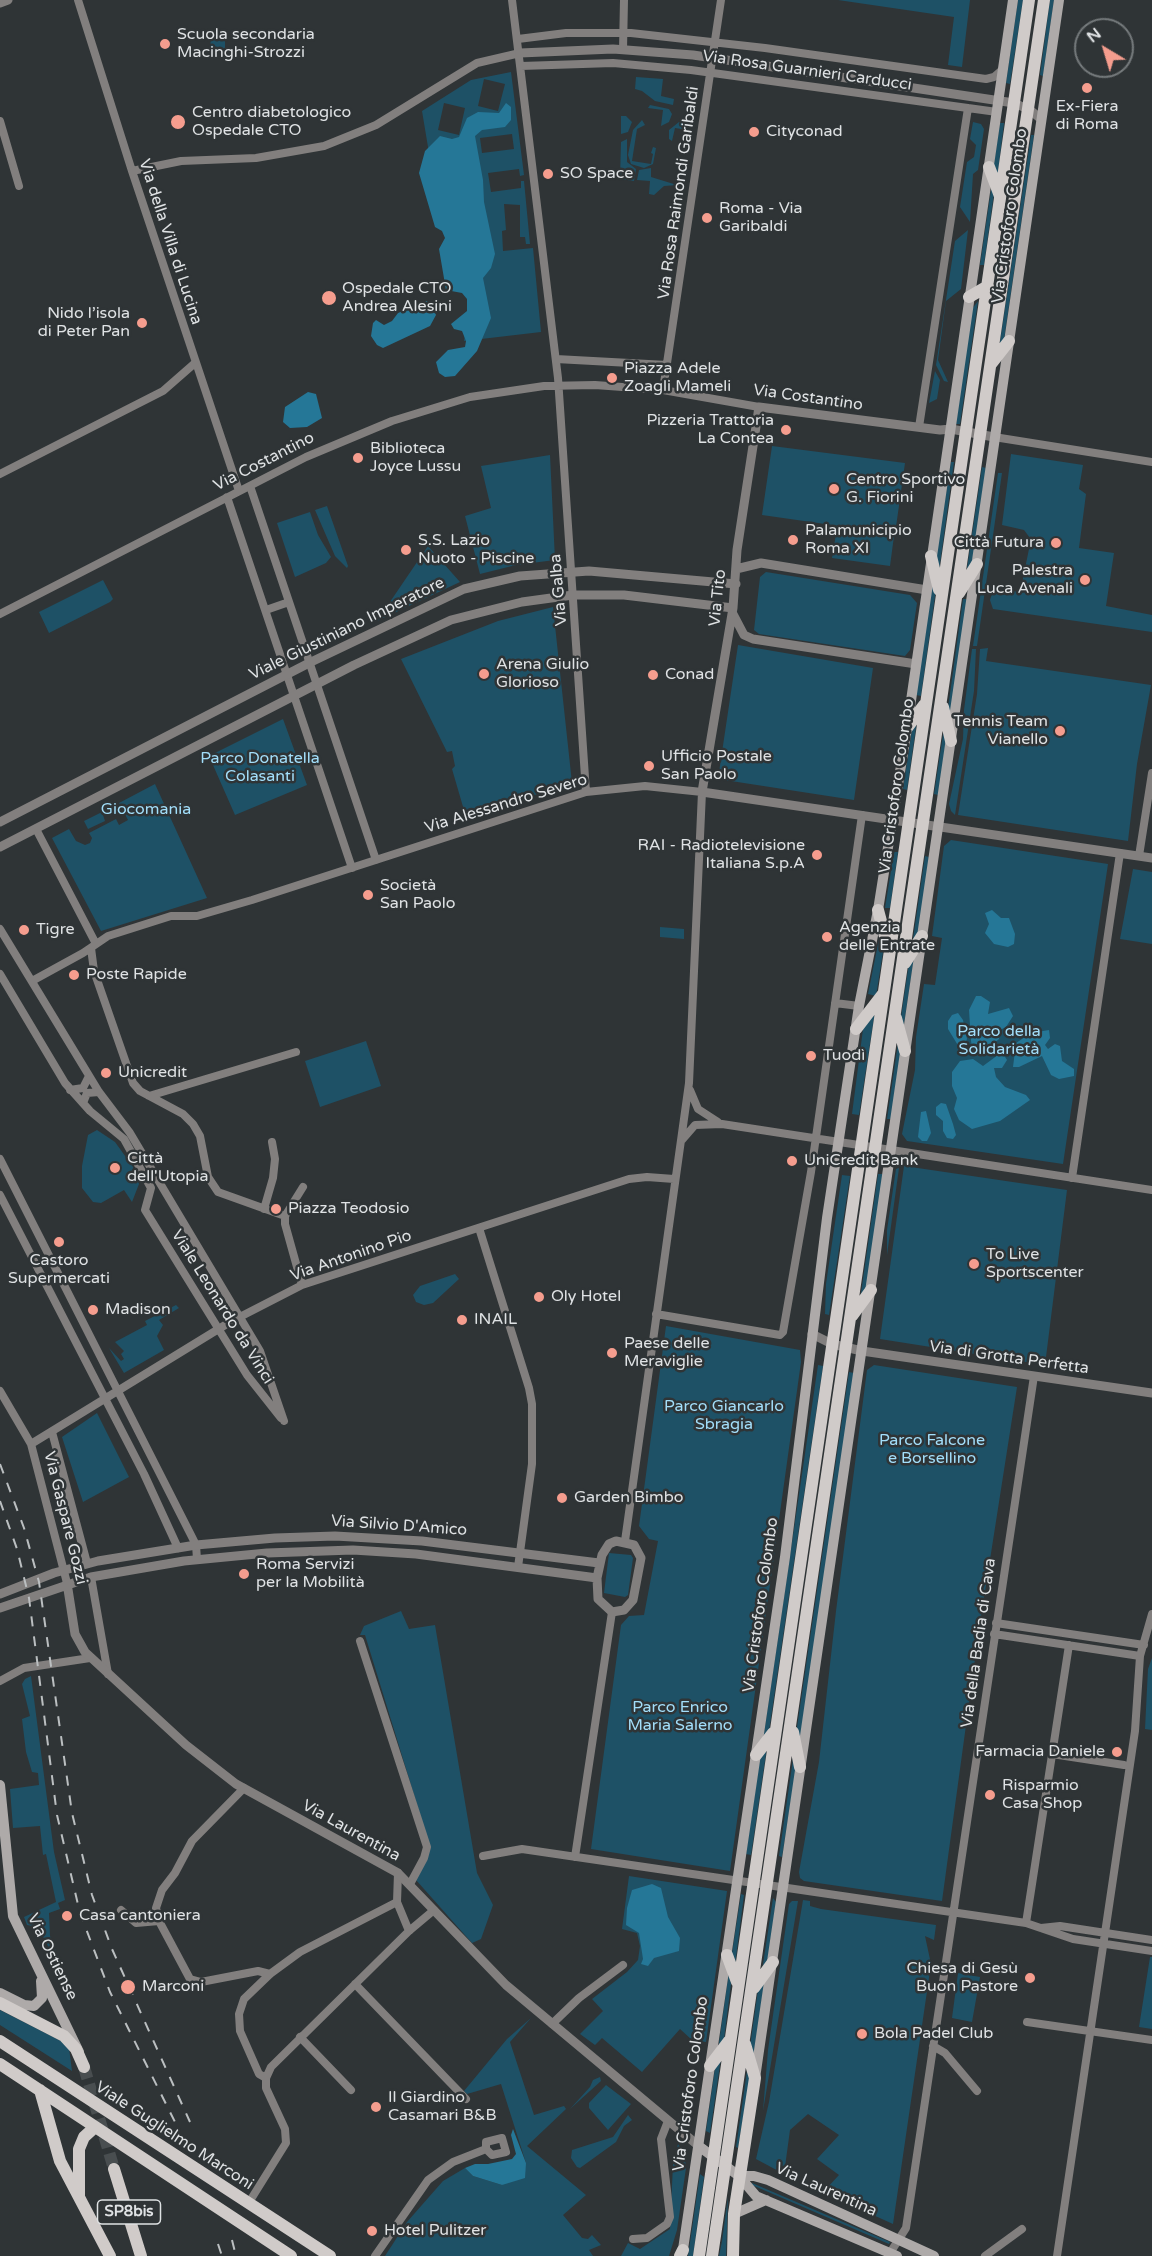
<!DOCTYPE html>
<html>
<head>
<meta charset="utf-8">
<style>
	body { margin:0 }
	#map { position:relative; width:1152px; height:2256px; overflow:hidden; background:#2f3436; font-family:"Varela Round",sans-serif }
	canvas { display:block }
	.north { position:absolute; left:1074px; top:18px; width:60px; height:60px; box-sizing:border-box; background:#2f3436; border:2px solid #757a7c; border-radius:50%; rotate:322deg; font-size:16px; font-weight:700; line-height:24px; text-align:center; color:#dfe2e4 }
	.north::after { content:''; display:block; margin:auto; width:21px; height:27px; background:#f59d8e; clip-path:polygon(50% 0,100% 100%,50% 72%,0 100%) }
</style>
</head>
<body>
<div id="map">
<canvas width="1152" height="2256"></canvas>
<div class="north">N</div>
</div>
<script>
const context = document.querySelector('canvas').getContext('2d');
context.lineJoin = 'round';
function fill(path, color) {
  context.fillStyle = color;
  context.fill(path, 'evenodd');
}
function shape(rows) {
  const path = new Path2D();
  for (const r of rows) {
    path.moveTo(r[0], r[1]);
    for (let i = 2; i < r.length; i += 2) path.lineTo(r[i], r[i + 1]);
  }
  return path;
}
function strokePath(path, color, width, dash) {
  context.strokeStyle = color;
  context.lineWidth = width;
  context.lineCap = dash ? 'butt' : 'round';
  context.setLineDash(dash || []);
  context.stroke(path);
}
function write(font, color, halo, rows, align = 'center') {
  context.font = font + ' "Varela Round",sans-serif';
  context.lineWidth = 5;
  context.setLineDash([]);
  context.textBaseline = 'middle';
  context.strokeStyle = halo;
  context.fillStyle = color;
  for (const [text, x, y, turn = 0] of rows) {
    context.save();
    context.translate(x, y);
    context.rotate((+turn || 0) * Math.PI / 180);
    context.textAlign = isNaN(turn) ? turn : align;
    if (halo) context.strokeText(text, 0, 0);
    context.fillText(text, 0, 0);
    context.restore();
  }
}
fill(shape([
	[838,0,970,0,962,67,948,65,954,17],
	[1018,0,1023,0,1010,84,1006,83],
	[1050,0,1054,0,1043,76,1040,75],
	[211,30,225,30,225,57,210,57],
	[511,72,524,175,520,176,519,169,488,173,491,192,521,188,521,181,524,181,530,244,526,244,525,237,520,237,520,205,504,204,506,230,502,231,503,251,533,248,541,332,464,341,475,255,434,183,422,111,471,80],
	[484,79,505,84,498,111,478,106],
	[444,103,465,108,459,135,438,130],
	[512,134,514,149,482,153,480,138],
	[636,77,663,79,661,96,674,99,673,105,655,101,642,91,635,89],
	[650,105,669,109,672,114,669,122,661,126,663,110,648,108],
	[621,116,626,116,632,122,628,132,621,134],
	[642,120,645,125,637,129,632,161,651,164,653,154,651,153,653,147,656,148,653,164,644,168,631,164,628,155,633,130],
	[679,122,689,123,688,130,675,128,672,141,669,139,669,130],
	[973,122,981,124,984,129,978,170,973,174,970,222,960,207,967,162,974,157,976,145,970,139],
	[1000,123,1004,123,997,180,993,170],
	[1031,135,1034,135,1004,340,999,348],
	[627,139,627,162,636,169,634,181,620,179,621,142],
	[651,168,651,177,677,185,664,186,654,195,649,194,650,181,637,180,639,170],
	[992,183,994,193,984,265,980,265],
	[968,230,961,289,946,301,938,360,948,382,944,381,936,365,955,241],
	[978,301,960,424,956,424,972,309],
	[935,371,940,380,937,399,929,403],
	[772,446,905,463,895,534,762,515],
	[1011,454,1083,465,1079,489,1086,494,1079,548,1114,553,1106,606,1152,615,1152,632,993,609,990,600,994,587,1007,593,1014,591,1020,593,1030,544,1033,542,1024,530,1002,525],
	[550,455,555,560,516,565,480,574,465,516,491,508,481,466],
	[951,462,954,462,939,571,936,557],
	[982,467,986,468,972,564,966,575],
	[998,473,1002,473,977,646,973,646],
	[327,506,348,566,347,568,335,556,315,510],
	[310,512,318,535,331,557,326,563,295,577,277,523],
	[837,528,894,536,890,566,832,558],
	[428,546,460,582,377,621],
	[766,572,910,595,917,603,910,650,905,656,759,634,754,630,760,577],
	[934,574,936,589,921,696,916,695],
	[103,580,113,599,110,602,49,633,39,612],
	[963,599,967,599,950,722,948,708],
	[553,607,572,783,466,817,452,769,455,766,452,751,447,752,401,659,498,621],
	[738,645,873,668,854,800,718,779],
	[988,648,986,661,1151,685,1137,764,1128,841,958,815,977,694,980,649],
	[972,649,976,649,974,691,955,815,951,811,949,804,963,739,964,710],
	[283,719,307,785,235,815,209,756],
	[917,720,907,790,903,789,912,730],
	[944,728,947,736,938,795,934,794],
	[155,784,207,898,101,931,52,838,69,829,76,841,85,845,90,843,92,838,89,833,116,819,119,825,128,820,119,803],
	[102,812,105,821,88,829,84,821],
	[951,840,1108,864,1063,1164,907,1141,902,1134,915,1070,916,1037,924,984,935,985,942,938,932,936,944,846],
	[894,852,898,852,890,908,885,908],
	[925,856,929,857,919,933,912,946],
	[1133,869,1152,872,1152,944,1120,939],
	[660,927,684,929,684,939,660,937],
	[881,929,884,946,876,996,868,994],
	[915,951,903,1031,901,1017,909,963],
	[875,1011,859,1115,852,1114,863,1029],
	[899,1036,901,1049,891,1119,887,1119],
	[366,1041,381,1086,320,1107,305,1061],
	[97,1130,115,1142,133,1167,139,1184,132,1202,124,1190,101,1203,93,1202,82,1188,82,1166,88,1135],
	[904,1166,1067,1190,1045,1365,880,1339],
	[899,1168,887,1255,887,1230,896,1169],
	[878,1174,883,1174,866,1290,860,1300],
	[842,1175,850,1176,829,1315,825,1314,826,1284],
	[455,1274,459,1279,433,1303,424,1305,416,1302,413,1295,420,1286],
	[176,1305,179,1308,159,1320,163,1325,157,1336,164,1350,124,1373,109,1348,121,1361,124,1359,121,1354,124,1351,115,1342,147,1325,145,1321],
	[666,1326,800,1350,801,1362,730,1871,591,1849,621,1625,629,1616,644,1615,658,1541,649,1539,639,1526],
	[818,1365,823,1366,769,1731,763,1740],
	[874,1365,1017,1387,979,1630,942,1901,804,1881,800,1878,799,1872,819,1762,836,1611,867,1370],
	[849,1372,854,1373,799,1747,796,1734],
	[97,1413,129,1477,83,1502,62,1437],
	[609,1553,631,1555,633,1558,628,1595,625,1597,604,1593],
	[401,1611,409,1629,435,1625,477,1873,493,1905,481,1939,472,1943,416,1880,430,1847,365,1635,360,1635,364,1626],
	[1152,1658,1152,1730,1145,1729,1148,1669],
	[31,1676,54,1852,65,1900,58,1903,60,1909,49,1913,50,1936,61,1964,58,1965,38,1927,27,1925,24,1917,56,1902,46,1854,43,1855,40,1826,13,1828,10,1789,39,1785,38,1773,32,1772,26,1752,22,1719,30,1716,22,1684,25,1679],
	[767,1747,751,1855,746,1854,760,1758],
	[794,1752,796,1769,782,1857,779,1856],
	[629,1876,727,1891,706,2042,692,2040,680,2029,642,2072,602,2038,595,2045,580,2034,603,2011,592,1999,627,1972,638,1960,640,1946,637,1933,622,1929],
	[741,1894,744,1895,735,1965,732,1953],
	[773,1898,776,1902,768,1958,762,1971],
	[803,1900,810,1901,810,1906,821,1909,936,1925,934,1940,925,1936,931,1964,893,2224,831,2196,826,2189,839,2175,817,2159,839,2135,808,2114,790,2130,784,2174,756,2159,769,2102],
	[792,1901,798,1901,763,2111,768,2050,789,1904],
	[1150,1957,1152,1957,1152,2029,1139,2027],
	[729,1971,731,1984,724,2039,718,2050],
	[958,1973,980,1977,972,2022,952,2018],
	[765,1978,753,2060,750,2046,758,1990],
	[0,2010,61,2041,69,2048,72,2071,0,2025],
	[531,2018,510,2042,534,2115,564,2106,566,2109,527,2146,586,2195,563,2215,582,2238,588,2239,592,2235,601,2245,589,2250,593,2256,385,2256,407,2222,443,2181,465,2168,473,2176,502,2185,526,2163,501,2084,467,2094,464,2091,507,2039],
	[721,2058,710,2133,706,2131,715,2068],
	[748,2064,750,2076,738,2148,736,2147],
	[600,2077,601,2081,570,2109,590,2087,593,2080],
	[606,2085,631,2104,608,2130,589,2108,589,2103],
	[628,2115,632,2120,624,2126,616,2142,580,2168,577,2167,571,2158,572,2150,613,2137],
	[678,2144,684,2152,686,2168,677,2230,669,2256,621,2256,628,2243,640,2249,670,2229,673,2164],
	[700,2174,704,2177,693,2256,688,2256],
	[752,2183,890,2242,889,2244,752,2185],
	[728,2197,726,2256,719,2256,722,2241]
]), '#1e5166');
fill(shape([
	[506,103,511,107,511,120,505,127,482,130,475,136,483,180,484,202,495,254,491,268,483,278,491,318,477,351,455,376,445,377,439,373,436,362,448,350,465,347,466,341,462,331,454,329,451,324,467,311,467,299,462,293,446,290,439,249,445,238,442,231,435,227,419,173,425,151,440,136,452,139,459,137,467,118,478,112,499,113],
	[427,301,432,305,436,315,430,326,383,348,377,345,371,336,373,323,376,320,384,325,392,321,398,313],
	[308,392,316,394,322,418,307,427,290,428,283,422,285,407],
	[992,910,1001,918,1009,918,1015,934,1014,944,1008,947,994,944,985,933,989,924,985,913],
	[976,996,981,996,990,1002,988,1014,1009,1008,1013,1016,1006,1027,998,1031,999,1039,980,1055,973,1052,971,1041,969,1010],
	[958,1013,963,1020,967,1039,964,1046,959,1047,948,1029,948,1021,952,1015],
	[1049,1030,1050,1038,1045,1045,1048,1049,1055,1044,1060,1046,1062,1061,1074,1069,1074,1076,1059,1079,1051,1075,1042,1056,1019,1067,1013,1067,1016,1043,1031,1033],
	[1002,1052,1007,1060,1002,1068,994,1068,996,1077,1005,1087,1026,1095,1030,1100,1000,1121,972,1129,959,1120,954,1109,957,1098,952,1086,952,1072,960,1061,973,1059,983,1066],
	[941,1103,946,1104,953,1124,956,1135,953,1139,947,1138,943,1131,943,1121,936,1115,936,1107],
	[926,1111,931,1133,927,1141,922,1141,918,1137,921,1112],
	[652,1884,661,1888,668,1917,680,1938,679,1951,654,1958,648,1966,641,1964,643,1959,639,1933,626,1925,627,1908,632,1890],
	[513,2129,526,2163,525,2178,502,2185,473,2176,465,2168,475,2164,488,2164,512,2159,516,2154,511,2135]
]), '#257797');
strokePath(shape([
	[84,2067,114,2169]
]), '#494e50', 12, [12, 6]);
strokePath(shape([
	[78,0,132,171,239,491],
	[512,0,558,378,586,792],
	[518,39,566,33,631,33,765,48,986,79,994,77,1002,70],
	[623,50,624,0],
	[521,66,613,63,691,70,997,112],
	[0,121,19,186],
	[132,171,181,161,256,158,324,146,376,125,477,63,520,53],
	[556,359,667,365],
	[663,390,721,0],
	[919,427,968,108],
	[994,437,1152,462],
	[0,474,163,391,195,363],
	[250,486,376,860],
	[227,497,352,868],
	[266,610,289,602],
	[0,614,306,457,392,421,470,397,544,386,595,385,663,390,759,407],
	[36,829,95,942],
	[1139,856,1152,773],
	[0,929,99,1092,130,1133,260,1351,284,1421],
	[91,948,94,971,133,1083,140,1091,183,1114,193,1124,200,1136,208,1177,218,1192,285,1216],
	[0,974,65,1083,90,1111,124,1139,151,1188,145,1210,247,1375,281,1418],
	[32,981,83,953,108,936,171,916,197,916,252,900,586,792,645,786,702,792,689,1083,625,1541],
	[835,1003,859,1006],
	[70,1090,83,1088,89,1076],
	[690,1090,698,1109,718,1122],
	[149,1096,296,1052],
	[83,1103,87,1093,99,1092],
	[682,1140,695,1125,722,1124,1152,1190],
	[0,1159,191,1535,196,1545,197,1559],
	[1072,1178,1120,853],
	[0,1195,144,1474,178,1548],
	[264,1209,273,1178,275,1159,272,1142],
	[479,1228,529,1388,532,1404,532,1464,518,1567],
	[302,1285,285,1224,285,1216,303,1187],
	[656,1314,780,1335,783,1332,811,1172,862,815],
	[0,1391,31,1444,67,1583],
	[52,1432,87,1563],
	[31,1444,230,1322,302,1285,629,1179,647,1177,674,1179],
	[91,1577,108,1674],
	[996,1623,1144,1645],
	[994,1634,1140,1656],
	[360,1641,427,1847,424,1858,410,1884],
	[0,1681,24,1668,90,1658],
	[1052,1754,1124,1765],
	[244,1788,192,1841,175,1873,162,1890,156,1908,159,1921,190,1979,201,1982,258,1971,270,1974],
	[483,1856,522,1849,1026,1923,1073,1939,1152,1951],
	[575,1857,612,1612],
	[397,1902,409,1931],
	[121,1910,136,1923,159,1921],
	[1026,1923,1069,1645],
	[1041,1928,1060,1926,1152,1940],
	[355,1984,466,2099],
	[1027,2022,1152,2040],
	[552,2024,579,1998,623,1965],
	[300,2037,351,2090],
	[933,2046,945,2053,977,2091],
	[266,2078,259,2074,240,2031,239,2014,244,1999,270,1974,300,1952,397,1902,398,1873],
	[502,2138,506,2152,492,2155,486,2149,486,2142,502,2138],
	[248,2204,286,2143,285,2129,266,2088,266,2078,271,2067,409,1931,434,1910],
	[633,2239,647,2238,667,2224,670,2217,661,2139,668,2121],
	[890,2253,906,2228,1034,1376],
	[375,2256,428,2180,453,2162,486,2149],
	[985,2256,1022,2229],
	[1057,2256,1135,1731,1140,1656,1152,1614]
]), '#827f7e', 8);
strokePath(shape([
	[0,3,8,0],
	[520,53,613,49,693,55,1014,103,1030,110,1041,119],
	[994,437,951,429,940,430,759,407,737,550,733,608,702,792,1152,858],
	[736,569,761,563,927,590],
	[733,614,744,635,753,639,916,664],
	[0,822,311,662,464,589,520,576,589,571,736,584],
	[0,847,354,665,451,620,522,602,573,595,624,595,733,608],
	[812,1334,832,1344,862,1351,1152,1393],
	[616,1541,634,1545,641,1558,633,1600,624,1610,612,1612,598,1599,597,1578,602,1555,609,1544,616,1541],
	[67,1583,75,1634,85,1652,186,1745,236,1784,398,1873,506,1985,700,2147],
	[0,1594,54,1573,98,1561,196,1545,275,1538,335,1536,422,1541,599,1563],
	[0,1608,91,1577,184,1561,267,1553,353,1550,416,1554,597,1578]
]), '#827f7e', 9);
strokePath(shape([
	[0,1785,13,1916,79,2052],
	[0,1993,24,2005,34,2006,42,1998,41,1981],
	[755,2078,1059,0],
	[700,2147,739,2176,756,2196,897,2256],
	[739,2176,754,2176,768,2180,934,2256],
	[734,2214,766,2200],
	[682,2256,785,1557,827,1218,859,1006,878,910,907,728,1013,0]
]), '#aeaaa9', 10);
strokePath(shape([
	[989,167,1000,196],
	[969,297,988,286],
	[991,364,1009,341],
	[931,556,939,590],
	[959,593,977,564],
	[943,707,951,741],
	[907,728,924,705],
	[878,910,887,944],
	[905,963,922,936],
	[896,1018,905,1051],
	[856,1029,883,994],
	[852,1316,871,1290],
	[793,1732,800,1767],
	[756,1755,773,1733],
	[727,1955,737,1982],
	[754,1988,773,1962],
	[0,2003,64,2036,76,2049,84,2067],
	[0,2041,330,2256],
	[0,2064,291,2256],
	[710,2066,729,2041],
	[40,2090,60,2161,110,2256],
	[114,2169,141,2256],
	[79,2195,79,2149,84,2137,95,2127],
	[680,2256,683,2250],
	[699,2256,1029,0],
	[712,2256,1044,0],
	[733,2256,734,2214,755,2078,745,2044]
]), '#d0cbc9', 12);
strokePath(shape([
	[0,1464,24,1528,39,1582,72,1813,92,1895,112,1949,190,2122],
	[0,1501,17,1549,29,1598,57,1815,80,1913,110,1992,178,2128],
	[232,2240,236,2256],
	[218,2244,222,2256]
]), '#bbbfc1', 2, [10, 10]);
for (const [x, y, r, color] of [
	[165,44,6,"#f59d8e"],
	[1087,88,6,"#f59d8e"],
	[178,122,8,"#f59d8e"],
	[754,132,6,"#f59d8e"],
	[548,174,6,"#f59d8e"],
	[707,218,6,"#f59d8e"],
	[329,298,8,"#f59d8e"],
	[142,323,6,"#f59d8e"],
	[612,378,6,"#f59d8e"],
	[786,430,6,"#f59d8e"],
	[358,458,6,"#f59d8e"],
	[834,489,6,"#f59d8e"],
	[793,540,6,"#f59d8e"],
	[1056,543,6,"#f59d8e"],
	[406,550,6,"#f59d8e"],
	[1085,580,6,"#f59d8e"],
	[484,674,6,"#f59d8e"],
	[653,675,6,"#f59d8e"],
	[1060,731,6,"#f59d8e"],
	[649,766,6,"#f59d8e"],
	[817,855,6,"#f59d8e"],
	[368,895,6,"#f59d8e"],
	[24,930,6,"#f59d8e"],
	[827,937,6,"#f59d8e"],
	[74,975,6,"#f59d8e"],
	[811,1056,6,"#f59d8e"],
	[106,1073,6,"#f59d8e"],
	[792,1161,6,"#f59d8e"],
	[115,1168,6,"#f59d8e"],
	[276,1209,6,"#f59d8e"],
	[59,1242,6,"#f59d8e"],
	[974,1264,6,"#f59d8e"],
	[539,1297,6,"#f59d8e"],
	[93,1310,6,"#f59d8e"],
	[462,1320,6,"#f59d8e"],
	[612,1353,6,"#f59d8e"],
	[562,1498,6,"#f59d8e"],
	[244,1574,6,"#f59d8e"],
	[1117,1752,6,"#f59d8e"],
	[990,1795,6,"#f59d8e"],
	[67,1916,6,"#f59d8e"],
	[1030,1978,6,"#f59d8e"],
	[128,1987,8,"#f59d8e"],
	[862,2034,6,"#f59d8e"],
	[376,2107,6,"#f59d8e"],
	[372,2231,6,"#f59d8e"]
]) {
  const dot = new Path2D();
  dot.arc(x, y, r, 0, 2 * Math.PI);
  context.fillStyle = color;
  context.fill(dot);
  strokePath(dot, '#2f3436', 2);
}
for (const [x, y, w] of [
	[129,2212,63]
]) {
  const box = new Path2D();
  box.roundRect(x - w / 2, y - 12, w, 24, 4.5);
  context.fillStyle = '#2f3436';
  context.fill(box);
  strokePath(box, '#dfe2e4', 1.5);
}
write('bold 15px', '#dfe2e4', null, [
	["SP8bis",129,2212]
]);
write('16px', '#dfe2e4', '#2f3436', [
	["Scuola secondaria",177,35],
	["Macinghi-Strozzi",177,53],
	["Ex-Fiera",1087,107,"center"],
	["di Roma",1087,125,"center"],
	["Centro diabetologico",192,113],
	["Ospedale CTO",192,131],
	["Cityconad",766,132],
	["SO Space",560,174],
	["Roma - Via",719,209],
	["Garibaldi",719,227],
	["Ospedale CTO",342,289],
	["Andrea Alesini",342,307],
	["Nido l’isola",130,314,"right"],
	["di Peter Pan",130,332,"right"],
	["Piazza Adele",624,369],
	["Zoagli Mameli",624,387],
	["Pizzeria Trattoria",774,421,"right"],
	["La Contea",774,439,"right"],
	["Biblioteca",370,449],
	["Joyce Lussu",370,467],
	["Centro Sportivo",846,480],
	["G. Fiorini",846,498],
	["Palamunicipio",805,531],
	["Roma XI",805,549],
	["S.S. Lazio",418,541],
	["Nuoto - Piscine",418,559],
	["Città Futura",1044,543,"right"],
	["Palestra",1073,571,"right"],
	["Luca Avenali",1073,589,"right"],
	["Arena Giulio",496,665],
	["Glorioso",496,683],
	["Conad",665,675],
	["Tennis Team",1048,722,"right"],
	["Vianello",1048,740,"right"],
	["Ufficio Postale",661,757],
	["San Paolo",661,775],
	["RAI - Radiotelevisione",805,846,"right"],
	["Italiana S.p.A",805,864,"right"],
	["Società",380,886],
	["San Paolo",380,904],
	["Agenzia",839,928],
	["delle Entrate",839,946],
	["Tigre",36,930],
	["Poste Rapide",86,975],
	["Tuodì",823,1056],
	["Unicredit",118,1073],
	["Città",127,1159],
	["dell'Utopia",127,1177],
	["UniCredit Bank",804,1161],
	["Piazza Teodosio",288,1209],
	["To Live",986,1255],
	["Sportscenter",986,1273],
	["Castoro",59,1261,"center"],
	["Supermercati",59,1279,"center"],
	["Oly Hotel",551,1297],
	["Madison",105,1310],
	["INAIL",474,1320],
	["Paese delle",624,1344],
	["Meraviglie",624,1362],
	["Garden Bimbo",574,1498],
	["Roma Servizi",256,1565],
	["per la Mobilità",256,1583],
	["Farmacia Daniele",1105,1752,"right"],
	["Risparmio",1002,1786],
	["Casa Shop",1002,1804],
	["Casa cantoniera",79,1916],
	["Chiesa di Gesù",1018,1969,"right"],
	["Buon Pastore",1018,1987,"right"],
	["Marconi",142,1987],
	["Bola Padel Club",874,2034],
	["Il Giardino",388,2098],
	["Casamari B&B",388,2116],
	["Hotel Pulitzer",384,2231]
], 'left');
write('16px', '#dfe2e4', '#2f3436', [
	["Via Rosa Guarnieri Carducci",807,71,8],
	["Via Rosa Raimondi Garibaldi",679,193,-82],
	["Via Cristoforo Colombo",1010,216,-82],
	["Via della Villa di Lucina",170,242,72],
	["Via Costantino",808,398,8],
	["Via Costantino",264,462,-27],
	["Via Galba",559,590,-95],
	["Via Tito",718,598,-84],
	["Viale Giustiniano Imperatore",347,629,-26],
	["Via Cristoforo Colombo",897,786,-82],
	["Via Alessandro Severo",506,804,-17],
	["Via Antonino Pio",351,1256,-19],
	["Viale Leonardo da Vinci",222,1307,58],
	["Via di Grotta Perfetta",1009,1358,8],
	["Via Gaspare Gozzi",65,1518,76],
	["Via Silvio D'Amico",399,1526,4],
	["Via Cristoforo Colombo",761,1605,-82],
	["Via della Badia di Cava",979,1643,-82],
	["Via Laurentina",351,1831,29],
	["Via Ostiense",52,1957,64],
	["Via Cristoforo Colombo",691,2084,-82],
	["Viale Guglielmo Marconi",174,2136,33],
	["Via Laurentina",826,2190,24]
]);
write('16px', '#a2defa', '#2f3436', [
	["Parco Donatella",260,759],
	["Colasanti",260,777],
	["Giocomania",146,810],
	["Parco della",999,1032],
	["Solidarietà",999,1050],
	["Parco Giancarlo",724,1407],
	["Sbragia",724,1425],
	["Parco Falcone",932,1441],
	["e Borsellino",932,1459],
	["Parco Enrico",680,1708],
	["Maria Salerno",680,1726]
]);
</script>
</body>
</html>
